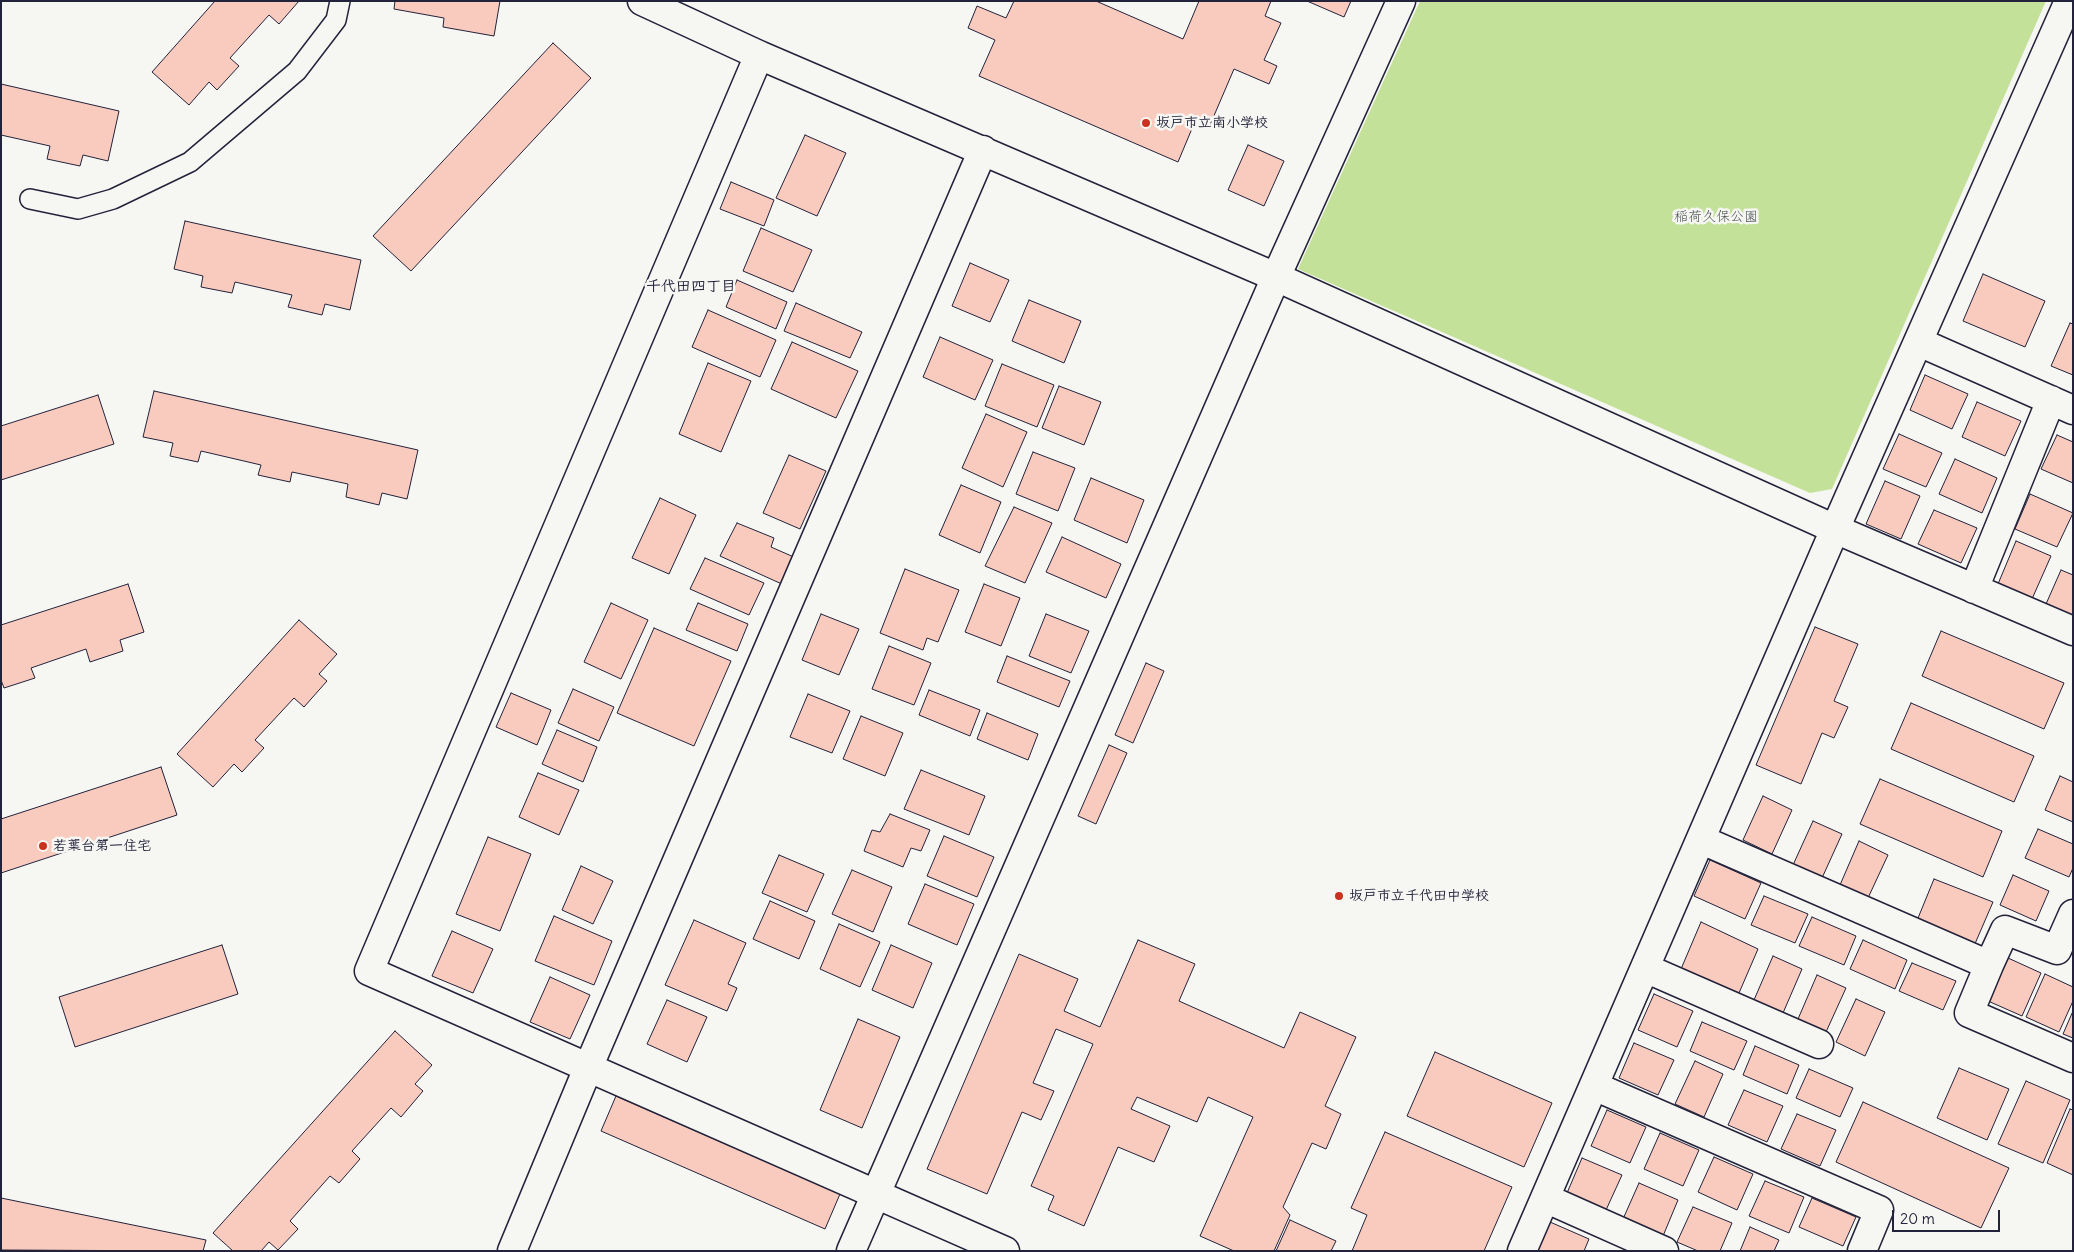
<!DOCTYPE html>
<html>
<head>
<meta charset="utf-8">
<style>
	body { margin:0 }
	#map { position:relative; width:2074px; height:1252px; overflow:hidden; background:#f6f6f2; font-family:Delius,sans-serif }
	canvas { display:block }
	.frame { position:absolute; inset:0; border:2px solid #22223b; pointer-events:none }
	.scale { position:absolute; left:1892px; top:1210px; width:108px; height:22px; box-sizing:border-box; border:2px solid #22223b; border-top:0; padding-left:6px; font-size:15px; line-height:18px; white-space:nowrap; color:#22223b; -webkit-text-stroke:4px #f6f6f2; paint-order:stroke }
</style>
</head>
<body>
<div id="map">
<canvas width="2074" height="1252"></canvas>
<div class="frame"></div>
<div class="scale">20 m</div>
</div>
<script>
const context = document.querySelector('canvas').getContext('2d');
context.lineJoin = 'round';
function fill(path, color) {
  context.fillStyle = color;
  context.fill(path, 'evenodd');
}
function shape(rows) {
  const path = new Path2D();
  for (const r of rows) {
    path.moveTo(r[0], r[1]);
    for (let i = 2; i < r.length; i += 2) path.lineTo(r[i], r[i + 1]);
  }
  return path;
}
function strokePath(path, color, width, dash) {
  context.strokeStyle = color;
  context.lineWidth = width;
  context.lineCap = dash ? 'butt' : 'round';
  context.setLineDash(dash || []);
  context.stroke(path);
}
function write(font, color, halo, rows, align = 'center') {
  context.font = font + ' Delius,"Klee One",sans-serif';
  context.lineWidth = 5;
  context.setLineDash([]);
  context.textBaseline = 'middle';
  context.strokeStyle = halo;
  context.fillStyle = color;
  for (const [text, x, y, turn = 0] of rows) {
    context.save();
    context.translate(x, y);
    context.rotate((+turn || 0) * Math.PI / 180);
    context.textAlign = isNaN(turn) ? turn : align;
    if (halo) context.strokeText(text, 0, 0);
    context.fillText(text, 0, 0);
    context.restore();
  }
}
fill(shape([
	[1420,1,2046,1,1832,489,1810,493,1298,269]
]), '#c4e199');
const building = shape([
	[215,1,299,1,279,24,269,15,230,58,239,66,217,90,209,82,189,105,152,72,215,1],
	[395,1,500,1,494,36,443,27,444,18,394,9,395,1],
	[1014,1,1096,1,1183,39,1199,1,1271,1,1265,16,1281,23,1264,60,1277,66,1269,84,1234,69,1210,125,1196,119,1178,162,979,76,995,40,968,28,977,6,1006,18,1014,1],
	[1307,1,1351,1,1344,17,1307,1],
	[553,43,591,78,411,271,373,236,553,43],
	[1,84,119,111,108,161,83,155,80,166,47,159,50,146,1,135,1,84],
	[805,135,846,153,817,216,776,198,805,135],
	[1248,145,1284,161,1264,206,1228,190,1248,145],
	[731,182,774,200,764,226,720,209,731,182],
	[185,221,361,260,350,310,325,304,322,315,288,307,292,295,235,282,232,293,201,287,203,276,174,269,185,221],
	[761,228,812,250,793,292,743,271,761,228],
	[970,263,1009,280,990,322,952,306,970,263],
	[1983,274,2045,301,2025,347,1963,321,1983,274],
	[737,280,787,302,776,329,726,307,737,280],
	[1029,300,1081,321,1064,363,1012,341,1029,300],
	[796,303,862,332,850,358,784,331,796,303],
	[708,310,776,340,760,377,692,347,708,310],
	[2070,323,2073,324,2073,375,2051,366,2070,323],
	[940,337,993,360,975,400,923,377,940,337],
	[792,342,858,371,836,418,771,389,792,342],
	[708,363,751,381,721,452,679,434,708,363],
	[1002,364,1054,385,1037,427,985,406,1002,364],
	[1925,375,1968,394,1952,429,1910,410,1925,375],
	[1059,386,1101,402,1084,445,1042,428,1059,386],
	[154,391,418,450,407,499,382,493,379,505,346,497,348,484,292,472,290,482,258,475,261,465,201,451,198,462,170,456,173,443,143,437,154,391],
	[98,395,114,444,1,480,1,426,98,395],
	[1977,402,2021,421,2005,456,1962,437,1977,402],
	[986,414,1027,432,1003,487,962,468,986,414],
	[1899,434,1942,453,1926,487,1883,469,1899,434],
	[2057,435,2073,442,2073,483,2041,469,2057,435],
	[1033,452,1075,468,1058,511,1016,494,1033,452],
	[789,455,826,471,800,529,763,513,789,455],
	[1955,459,1997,478,1982,513,1939,494,1955,459],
	[1091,478,1144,500,1127,543,1074,520,1091,478],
	[1885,481,1920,496,1901,539,1866,524,1885,481],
	[961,485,1001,502,980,553,939,535,961,485],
	[2030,494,2073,513,2057,547,2015,529,2030,494],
	[660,498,696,515,669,574,632,558,660,498],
	[1014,507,1052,523,1025,583,985,566,1014,507],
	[1934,510,1977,528,1961,563,1918,544,1934,510],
	[737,523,774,538,771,547,796,558,784,585,720,556,737,523],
	[1062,537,1121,564,1106,598,1046,572,1062,537],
	[2016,541,2051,556,2032,599,1998,584,2016,541],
	[705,558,764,583,749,615,690,589,705,558],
	[905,569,959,590,938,642,927,638,923,650,880,633,905,569],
	[2061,570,2073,575,2073,616,2046,604,2061,570],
	[128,584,144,632,120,640,123,651,90,662,86,649,31,668,35,678,4,688,1,680,1,625,128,584],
	[984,584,1020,598,1001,646,965,632,984,584],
	[611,603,648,620,621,679,584,662,611,603],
	[698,603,748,624,737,651,686,630,698,603],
	[821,614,859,629,839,675,802,660,821,614],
	[1046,614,1089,631,1071,673,1029,656,1046,614],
	[299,620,337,654,319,674,327,681,304,707,294,698,255,740,264,748,242,772,234,764,213,787,177,754,299,620],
	[1815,627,1858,644,1834,701,1848,707,1834,738,1822,733,1801,784,1756,765,1815,627],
	[654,628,731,661,694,746,617,713,654,628],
	[1941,631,2064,683,2044,729,1922,676,1941,631],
	[889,646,931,663,914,705,872,689,889,646],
	[1007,656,1070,681,1059,707,997,682,1007,656],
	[1146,663,1164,671,1133,743,1115,735,1146,663],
	[573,689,614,707,599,741,558,723,573,689],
	[929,690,980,710,970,736,919,715,929,690],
	[511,693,551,710,537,745,496,727,511,693],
	[808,694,850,711,832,753,790,737,808,694],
	[1911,703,2034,756,2014,802,1891,749,1911,703],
	[987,713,1038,734,1028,760,977,739,987,713],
	[861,716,903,733,885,776,843,759,861,716],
	[557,730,597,747,583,782,542,764,557,730],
	[1109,745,1127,753,1096,824,1078,816,1109,745],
	[161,767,177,815,1,873,1,819,161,767],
	[921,770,985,796,969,835,904,809,921,770],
	[538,773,579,790,559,835,519,817,538,773],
	[2060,776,2073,782,2073,822,2045,810,2060,776],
	[1880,779,2002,831,1983,877,1860,824,1880,779],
	[1763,796,1792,810,1772,854,1743,840,1763,796],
	[890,814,930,830,921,851,911,848,903,867,864,851,872,830,880,832,890,814],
	[1813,821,1842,834,1822,878,1793,865,1813,821],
	[2038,829,2073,844,2073,868,2069,877,2025,858,2038,829],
	[944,836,994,857,977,897,927,876,944,836],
	[488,837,531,854,500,931,456,914,488,837],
	[1859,841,1888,855,1868,898,1840,885,1859,841],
	[779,855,824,874,807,912,762,893,779,855],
	[1710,860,1761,883,1745,919,1694,896,1710,860],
	[581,866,613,881,593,924,562,910,581,866],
	[852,870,892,887,873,932,832,914,852,870],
	[2013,875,2049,891,2036,921,2000,905,2013,875],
	[1934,879,1993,902,1974,946,1916,923,1934,879],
	[925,884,974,904,957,945,908,924,925,884],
	[1764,896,1808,914,1795,943,1751,925,1764,896],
	[770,901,815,921,799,959,753,939,770,901],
	[554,916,612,941,594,985,535,961,554,916],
	[1812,917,1856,936,1844,965,1799,946,1812,917],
	[694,920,746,943,728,984,737,988,727,1011,665,985,694,920],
	[1701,922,1758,949,1739,993,1681,969,1701,922],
	[839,924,880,942,860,987,820,969,839,924],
	[452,931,493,949,473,993,432,976,452,931],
	[1138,940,1195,964,1179,1001,1284,1048,1300,1012,1356,1037,1325,1106,1341,1114,1326,1149,1312,1143,1283,1207,1290,1215,1274,1251,1234,1251,1200,1236,1253,1117,1208,1097,1197,1122,1137,1097,1131,1109,1170,1126,1154,1162,1118,1147,1084,1226,1048,1210,1054,1196,1031,1186,1093,1044,1056,1029,1033,1083,1054,1091,1041,1120,1022,1112,987,1194,927,1169,1019,954,1078,979,1064,1011,1100,1027,1138,940],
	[1863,940,1907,960,1895,989,1850,969,1863,940],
	[222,945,238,994,75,1047,59,997,222,945],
	[891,945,932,963,913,1008,872,990,891,945],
	[1773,956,1802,969,1783,1013,1754,1000,1773,956],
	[2008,958,2041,973,2022,1016,1988,1001,2008,958],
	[1912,963,1956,981,1943,1010,1899,991,1912,963],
	[2045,974,2073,987,2073,1001,2059,1032,2026,1017,2045,974],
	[1817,975,1846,988,1826,1032,1798,1019,1817,975],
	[550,977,590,995,570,1039,530,1022,550,977],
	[1654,994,1693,1011,1677,1047,1638,1030,1654,994],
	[1856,999,1885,1012,1865,1056,1836,1042,1856,999],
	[667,1000,707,1017,687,1062,647,1044,667,1000],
	[2073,1011,2073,1038,2063,1034,2073,1011],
	[858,1019,900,1037,862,1128,820,1110,858,1019],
	[1702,1022,1747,1041,1734,1070,1690,1051,1702,1022],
	[395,1031,432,1065,415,1084,423,1091,401,1117,391,1108,352,1151,360,1159,339,1183,330,1176,290,1221,298,1229,278,1250,269,1242,261,1251,233,1251,213,1233,395,1031],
	[1634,1043,1674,1060,1658,1095,1619,1078,1634,1043],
	[1755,1046,1799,1065,1787,1094,1743,1075,1755,1046],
	[1435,1052,1552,1103,1524,1167,1407,1116,1435,1052],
	[1695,1061,1723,1074,1704,1117,1675,1104,1695,1061],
	[1959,1068,2009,1089,1987,1140,1937,1118,1959,1068],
	[1809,1069,1853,1088,1840,1117,1796,1098,1809,1069],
	[2026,1081,2070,1100,2043,1163,1998,1144,2026,1081],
	[1744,1090,1783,1106,1767,1142,1728,1125,1744,1090],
	[616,1096,840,1194,825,1229,601,1131,616,1096],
	[1863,1102,2009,1168,1981,1228,1836,1162,1863,1102],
	[2070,1109,2073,1110,2073,1175,2047,1163,2070,1109],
	[1607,1110,1646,1127,1630,1163,1591,1146,1607,1110],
	[1797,1114,1836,1130,1820,1166,1781,1149,1797,1114],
	[1385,1132,1512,1187,1484,1251,1352,1251,1367,1215,1351,1208,1385,1132],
	[1660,1133,1699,1150,1683,1186,1644,1169,1660,1133],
	[1714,1157,1753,1174,1737,1210,1698,1192,1714,1157],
	[1582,1158,1622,1175,1606,1210,1567,1193,1582,1158],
	[1765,1181,1804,1197,1789,1233,1749,1216,1765,1181],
	[1639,1183,1678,1200,1663,1236,1623,1219,1639,1183],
	[1,1198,206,1240,203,1251,1,1250,1,1198],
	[1812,1198,1856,1217,1843,1246,1799,1227,1812,1198],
	[1693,1207,1732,1223,1720,1251,1698,1251,1677,1242,1693,1207],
	[1290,1220,1336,1241,1331,1251,1276,1251,1290,1220],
	[1550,1222,1589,1239,1584,1251,1537,1251,1550,1222],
	[1750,1227,1779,1240,1774,1251,1740,1251,1750,1227]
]);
fill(building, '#f9cbbe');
strokePath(building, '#22223b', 1);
const service = shape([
	[30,199,78,209,113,199,190,162,297,71,336,20,340,1]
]);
const minor = shape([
	[642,1,759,55,1276,277,1835,529,2073,631],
	[759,55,369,971,1005,1251],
	[1919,342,2073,410],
	[1974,589,2051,400],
	[1702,840,1989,965,2005,930,2057,950,2073,914],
	[1989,965,1969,1013,2073,1058],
	[1645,968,1819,1044],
	[1594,1086,1879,1210,1862,1251],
	[1545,1198,1664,1251],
	[512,1251,588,1068,983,150],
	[1522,1251,1835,529,2069,1]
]);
const tertiary = shape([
	[851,1251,1276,277,1401,1]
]);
strokePath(service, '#22223b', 22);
strokePath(minor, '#22223b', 31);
strokePath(tertiary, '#22223b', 31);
strokePath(service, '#f6f6f2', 19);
strokePath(minor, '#f6f6f2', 28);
strokePath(tertiary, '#f6f6f2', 28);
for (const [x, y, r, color] of [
	[1146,123,5,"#c8321e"],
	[43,846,5,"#c8321e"],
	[1339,896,5,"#c8321e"]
]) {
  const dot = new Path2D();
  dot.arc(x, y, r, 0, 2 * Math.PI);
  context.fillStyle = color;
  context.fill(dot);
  strokePath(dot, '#f6f6f2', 2);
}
write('bold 14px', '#22223b', '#f6f6f2', [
	["坂戸市立南小学校",1156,123],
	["若葉台第一住宅",53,846],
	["坂戸市立千代田中学校",1349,896]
], 'left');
write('14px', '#4a5252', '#f6f6f2', [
	["稲荷久保公園",1716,217]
]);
write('bold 15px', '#22223b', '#f6f6f2', [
	["千代田四丁目",691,287]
]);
</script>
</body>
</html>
